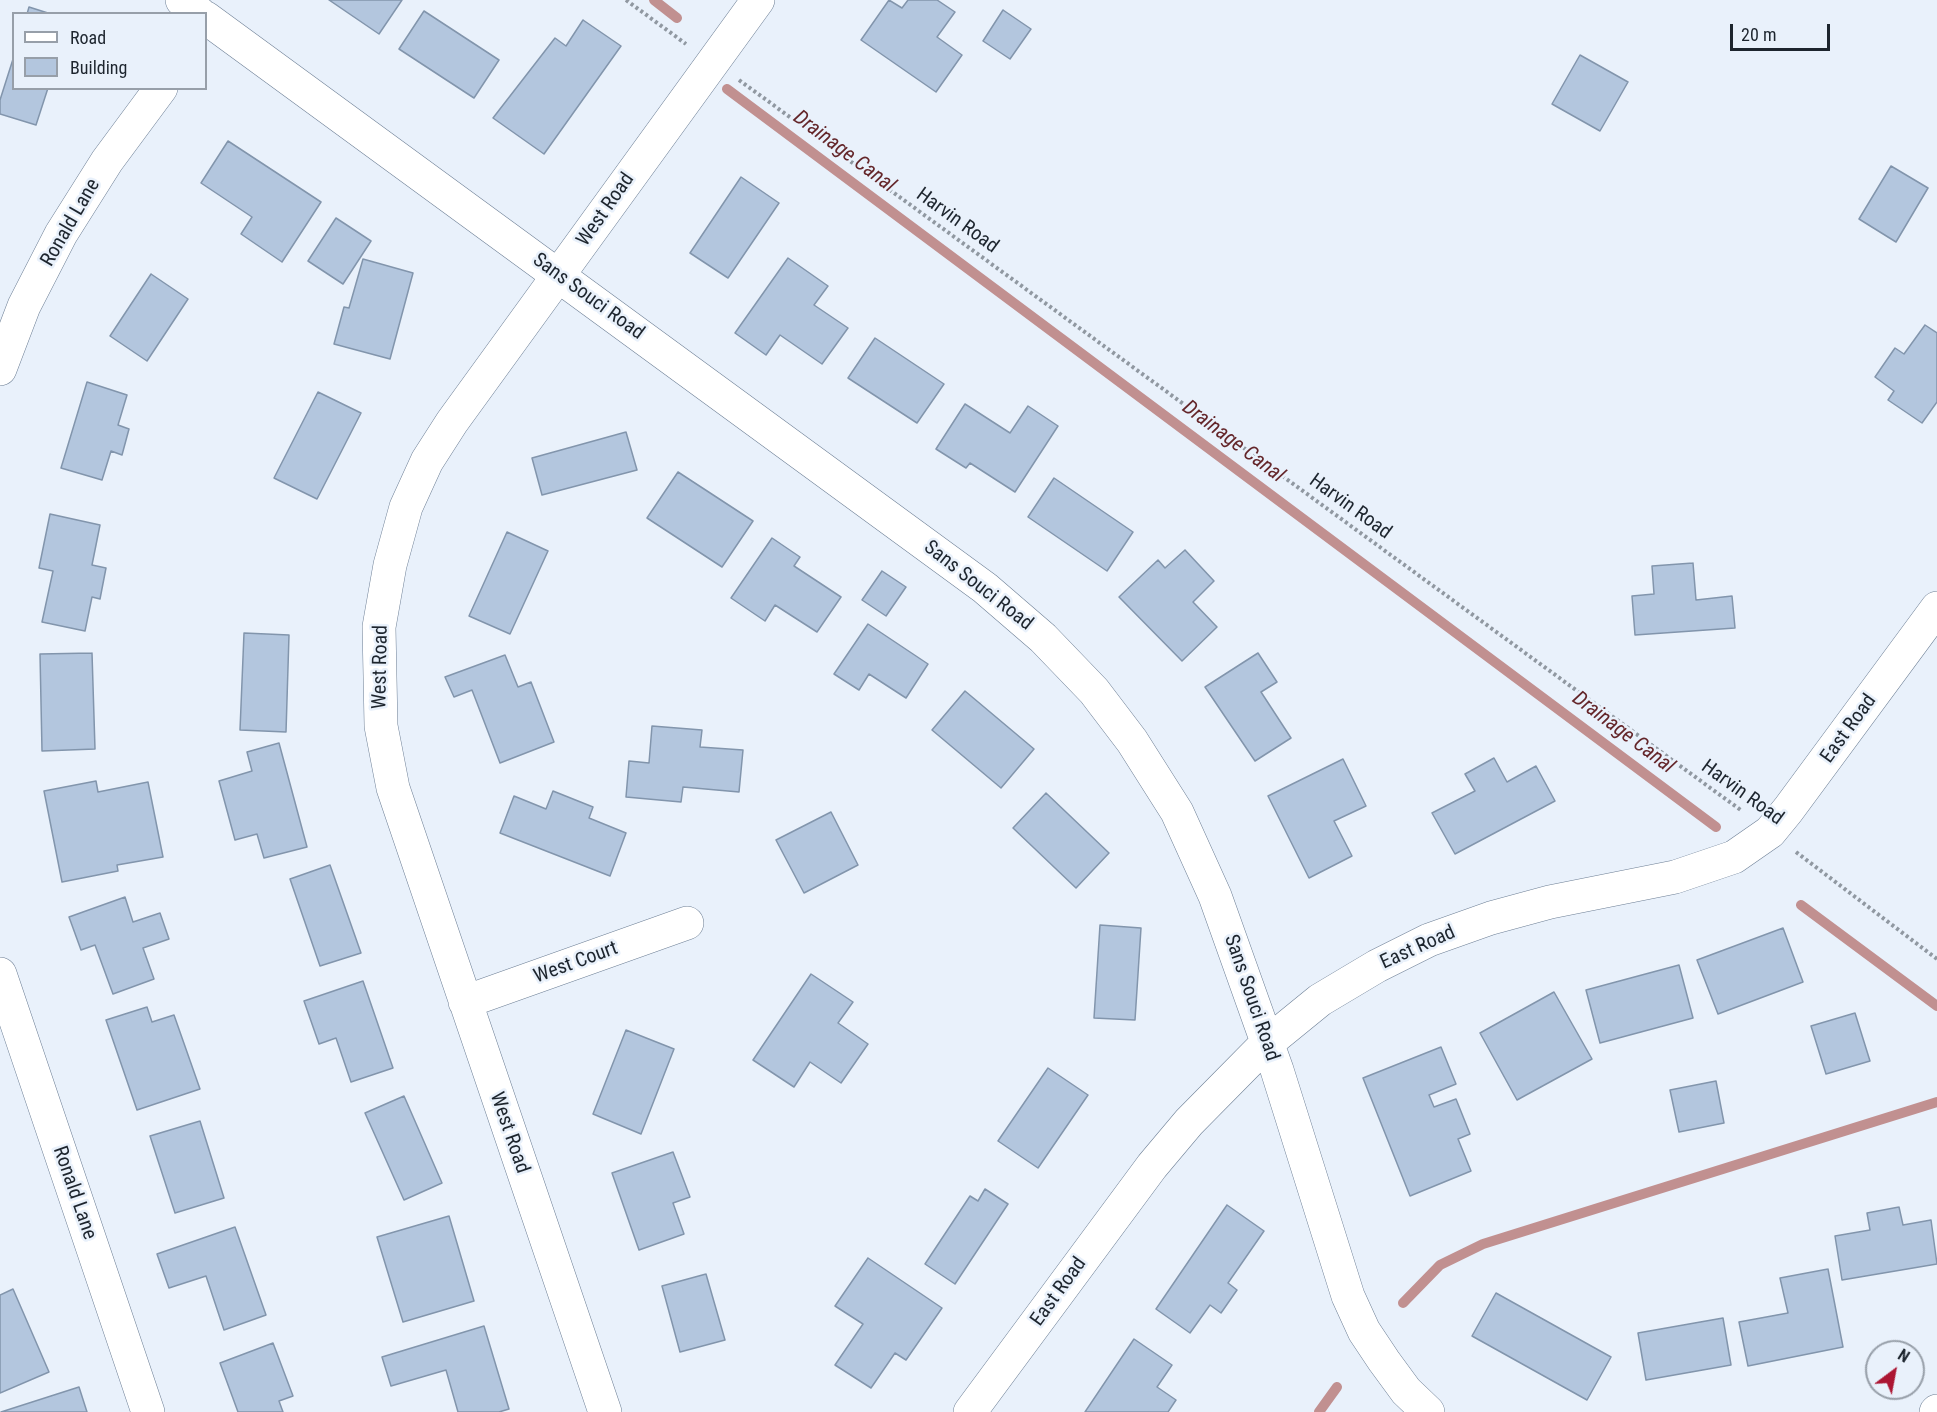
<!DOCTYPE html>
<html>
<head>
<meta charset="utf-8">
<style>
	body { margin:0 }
	#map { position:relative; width:1937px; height:1412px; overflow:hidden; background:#e9f1fb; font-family:"Roboto Condensed",sans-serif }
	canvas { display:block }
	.legend { position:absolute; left:12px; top:12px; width:195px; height:78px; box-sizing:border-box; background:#e9f1fb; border:2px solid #979fa9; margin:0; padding:8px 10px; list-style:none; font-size:18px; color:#1d252e }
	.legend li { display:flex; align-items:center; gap:12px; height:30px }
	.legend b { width:30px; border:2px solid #979fa9 }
	.north { position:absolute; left:1865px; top:1340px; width:60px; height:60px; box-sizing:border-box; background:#e9f1fb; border:2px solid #979fa9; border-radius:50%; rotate:32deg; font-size:16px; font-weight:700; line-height:24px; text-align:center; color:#1d252e }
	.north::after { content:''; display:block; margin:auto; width:21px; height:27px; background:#ac1633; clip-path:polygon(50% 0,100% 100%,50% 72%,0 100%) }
	.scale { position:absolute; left:1730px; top:24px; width:100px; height:27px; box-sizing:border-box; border:3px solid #1d252e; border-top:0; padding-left:8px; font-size:18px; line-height:21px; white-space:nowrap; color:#1d252e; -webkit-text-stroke:4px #e9f1fb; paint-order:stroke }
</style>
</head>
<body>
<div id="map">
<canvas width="1937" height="1412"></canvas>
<ul class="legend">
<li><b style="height:8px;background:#fff"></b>Road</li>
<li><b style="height:16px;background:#b3c6de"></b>Building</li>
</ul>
<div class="north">N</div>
<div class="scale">20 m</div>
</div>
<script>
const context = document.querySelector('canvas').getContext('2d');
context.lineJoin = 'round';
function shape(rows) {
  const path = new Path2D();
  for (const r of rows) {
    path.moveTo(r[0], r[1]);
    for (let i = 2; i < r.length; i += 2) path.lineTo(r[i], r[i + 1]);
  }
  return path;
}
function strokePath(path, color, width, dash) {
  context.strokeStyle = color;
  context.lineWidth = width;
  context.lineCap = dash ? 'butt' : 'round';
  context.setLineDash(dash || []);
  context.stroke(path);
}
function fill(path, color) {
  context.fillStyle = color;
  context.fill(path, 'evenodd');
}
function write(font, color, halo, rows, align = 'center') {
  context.font = font + ' "Roboto Condensed",sans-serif';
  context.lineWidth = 5;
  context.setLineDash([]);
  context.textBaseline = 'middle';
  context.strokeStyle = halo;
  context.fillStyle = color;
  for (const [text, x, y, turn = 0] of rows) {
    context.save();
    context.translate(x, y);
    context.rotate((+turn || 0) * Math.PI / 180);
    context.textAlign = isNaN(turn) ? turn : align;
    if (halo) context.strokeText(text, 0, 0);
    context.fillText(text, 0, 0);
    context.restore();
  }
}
strokePath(shape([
	[654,0,677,18],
	[727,89,1716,827],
	[1801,905,1937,1006],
	[1403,1303,1440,1265,1483,1244,1937,1102],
	[1319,1412,1337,1387]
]), '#c19090', 10);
const building = shape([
	[329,0,402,0,379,34,329,0],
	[889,0,902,8,908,0,937,0,955,12,937,37,962,55,936,92,861,40,889,0],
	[29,7,51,14,27,14,29,7],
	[1003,10,1031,29,1010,59,983,41,1003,10],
	[424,11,499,60,474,98,399,49,424,11],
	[583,20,621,46,544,154,493,118,555,38,566,46,583,20],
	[1580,55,1628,82,1600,131,1552,104,1580,55],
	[14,56,14,88,48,88,36,125,0,114,0,100,14,56],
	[228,141,321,202,282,262,241,234,252,217,201,183,228,141],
	[1891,166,1928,188,1896,242,1859,219,1891,166],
	[741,177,779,203,728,278,690,253,741,177],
	[336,218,371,241,343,284,308,261,336,218],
	[788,258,828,286,814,305,848,328,822,364,780,335,766,355,735,333,788,258],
	[363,259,413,273,390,359,334,344,344,307,349,308,363,259],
	[151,274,188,299,147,361,110,336,151,274],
	[1925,325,1937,333,1937,402,1922,423,1888,400,1894,391,1875,377,1895,348,1904,354,1925,325],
	[875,338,944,384,917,423,848,378,875,338],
	[87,382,127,395,118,425,129,429,122,455,111,451,102,480,61,468,87,382],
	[318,392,361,413,317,499,274,478,318,392],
	[965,404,1010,433,1028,406,1058,426,1015,492,970,463,966,468,936,449,965,404],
	[626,432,637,470,542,495,532,458,626,432],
	[678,472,753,521,722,567,647,518,678,472],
	[1054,478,1133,532,1107,571,1028,517,1054,478],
	[50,514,100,525,92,565,106,568,100,599,92,597,85,631,42,622,53,571,39,568,50,514],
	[507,532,548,551,510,634,469,616,507,532],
	[772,538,800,557,794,566,841,597,817,632,775,605,765,621,731,598,772,538],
	[1185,550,1214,581,1193,602,1217,627,1182,661,1119,597,1158,560,1165,568,1185,550],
	[1693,563,1696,600,1732,596,1735,628,1635,635,1632,596,1654,594,1652,566,1693,563],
	[882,571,906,587,886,616,862,600,882,571],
	[868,624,928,664,906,698,869,674,859,690,834,674,868,624],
	[244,633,289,635,286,732,240,730,244,633],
	[92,653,95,749,42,751,40,654,92,653],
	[1258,653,1277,682,1261,692,1291,738,1255,761,1205,687,1258,653],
	[505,655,518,687,531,682,554,742,500,763,472,690,454,697,445,677,505,655],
	[965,691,1034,749,1001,788,932,730,965,691],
	[652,726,702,730,700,747,743,750,739,792,683,787,681,802,626,797,629,761,649,763,652,726],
	[279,743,307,847,264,858,257,834,235,840,219,781,252,771,247,752,279,743],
	[1494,758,1507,782,1536,766,1555,801,1455,854,1432,813,1475,791,1465,774,1494,758],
	[1343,759,1366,806,1334,821,1352,856,1309,878,1268,796,1343,759],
	[96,781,98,792,148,782,163,857,117,865,118,871,62,882,44,791,96,781],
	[553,791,593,807,589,818,626,833,610,876,500,833,514,796,546,809,553,791],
	[1046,793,1109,853,1076,888,1013,828,1046,793],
	[831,812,858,865,804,893,776,840,831,812],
	[330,865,361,953,320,966,290,879,330,865],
	[125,897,133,922,160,913,169,939,143,948,154,979,113,994,95,945,81,950,69,917,125,897],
	[1100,925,1141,928,1135,1020,1094,1018,1100,925],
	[1783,928,1803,982,1718,1014,1697,960,1783,928],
	[1679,965,1693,1018,1600,1043,1586,990,1679,965],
	[811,974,853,1002,838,1023,868,1044,841,1083,810,1062,794,1087,753,1060,811,974],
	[363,981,393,1068,351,1082,336,1038,319,1044,304,1001,363,981],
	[1554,992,1592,1059,1517,1100,1480,1033,1554,992],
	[147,1007,152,1022,174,1015,200,1089,137,1110,106,1020,147,1007],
	[1855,1013,1870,1061,1826,1074,1811,1026,1855,1013],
	[626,1030,674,1049,641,1134,593,1114,626,1030],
	[1441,1047,1456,1084,1429,1095,1434,1107,1456,1099,1470,1134,1458,1139,1471,1171,1410,1196,1363,1078,1441,1047],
	[1048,1068,1088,1095,1038,1168,998,1141,1048,1068],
	[1716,1081,1724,1123,1679,1132,1670,1090,1716,1081],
	[404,1096,442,1183,404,1200,365,1113,404,1096],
	[200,1121,224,1198,175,1213,150,1136,200,1121],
	[673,1152,690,1197,673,1203,684,1234,639,1250,612,1173,673,1152],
	[985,1189,1008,1204,955,1284,925,1264,970,1196,978,1201,985,1189],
	[1227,1205,1264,1231,1228,1283,1237,1290,1221,1313,1210,1305,1190,1333,1156,1309,1227,1205],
	[1899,1207,1903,1225,1931,1220,1937,1264,1842,1280,1835,1236,1870,1230,1867,1213,1899,1207],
	[449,1216,474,1301,403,1322,377,1237,449,1216],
	[235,1227,266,1315,224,1330,206,1276,169,1288,157,1254,235,1227],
	[868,1258,942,1308,906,1360,895,1353,871,1388,835,1365,863,1324,835,1306,868,1258],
	[1828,1269,1843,1347,1748,1366,1739,1322,1788,1313,1780,1278,1828,1269],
	[706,1274,725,1340,680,1352,662,1286,706,1274],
	[13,1289,49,1372,0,1393,0,1295,13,1289],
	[1496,1293,1611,1357,1587,1400,1472,1336,1496,1293],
	[1723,1318,1731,1365,1646,1380,1638,1333,1723,1318],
	[484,1326,509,1409,499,1412,458,1412,446,1370,391,1386,382,1357,484,1326],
	[1134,1339,1172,1365,1157,1387,1176,1400,1168,1412,1085,1412,1134,1339],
	[273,1343,293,1396,279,1401,283,1412,238,1412,220,1363,273,1343],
	[79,1387,87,1412,1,1412,79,1387]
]);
fill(building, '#b3c6de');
strokePath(building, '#8295ac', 1.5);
const minor = shape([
	[182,0,200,14],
	[206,18,985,588,1043,638,1094,691,1132,741,1177,812,1215,896,1277,1070,1348,1296,1364,1331,1384,1361,1406,1391,1428,1412],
	[0,369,24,306,61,234,107,161,161,88],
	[0,974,148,1412],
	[465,1002,687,923],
	[605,1412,393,788,381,726,379,627,390,565,406,507,427,461,452,422,758,0],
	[970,1412,1152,1166,1189,1122,1266,1044,1320,1000,1377,966,1429,940,1491,918,1550,902,1675,877,1734,857,1770,832,1788,810,1937,608],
	[1936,1412,1937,1411]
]);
strokePath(minor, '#6d7f95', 34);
strokePath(shape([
	[626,0,686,44],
	[739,80,1742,811],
	[1796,852,1937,959]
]), '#9098a1', 4, [3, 3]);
strokePath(minor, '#fff', 33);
write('20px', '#1d252e', '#e9f1fb', [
	["West Road",606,210,-55],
	["Harvin Road",957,221,36],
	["Ronald Lane",71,223,-60],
	["Sans Souci Road",588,297,36],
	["Harvin Road",1350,507,36],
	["Sans Souci Road",978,586,38],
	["West Road",381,667,-89],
	["East Road",1849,729,-54],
	["Harvin Road",1742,793,36],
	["East Road",1418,948,-24],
	["West Court",576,963,-20],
	["Sans Souci Road",1251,998,71],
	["West Road",509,1133,71],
	["Ronald Lane",74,1193,71],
	["East Road",1059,1292,-54]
]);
write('italic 21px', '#64262a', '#e9f1fb', [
	["Drainage Canal",844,152,37],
	["Drainage Canal",1233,442,37],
	["Drainage Canal",1623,733,37]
]);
</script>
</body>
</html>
